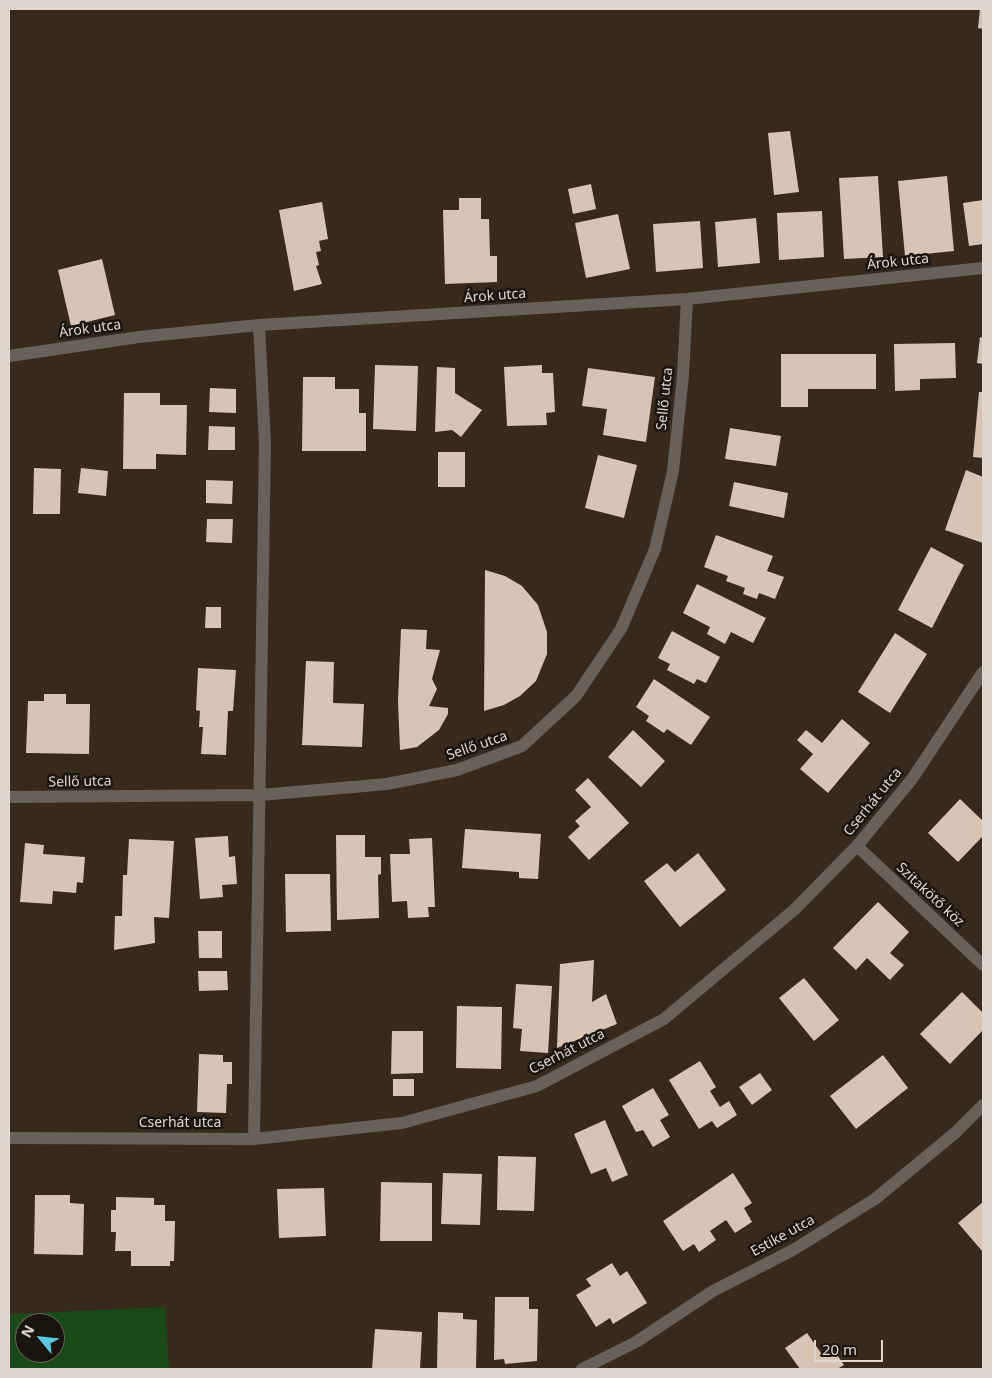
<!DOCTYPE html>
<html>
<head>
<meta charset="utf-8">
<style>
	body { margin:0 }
	#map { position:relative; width:992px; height:1378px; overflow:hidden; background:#38291d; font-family:"Noto Sans",sans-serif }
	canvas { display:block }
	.frame { position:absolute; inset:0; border:10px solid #e0d6ce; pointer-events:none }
	.north { position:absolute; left:15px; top:1313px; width:50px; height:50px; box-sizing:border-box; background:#1a140e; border:1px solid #69625b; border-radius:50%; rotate:298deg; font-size:14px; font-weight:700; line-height:20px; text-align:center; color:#e0d6ce }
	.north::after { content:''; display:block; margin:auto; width:18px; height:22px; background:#59c8e5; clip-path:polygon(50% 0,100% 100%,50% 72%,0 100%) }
	.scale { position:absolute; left:814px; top:1340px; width:69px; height:22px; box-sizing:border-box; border:2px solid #e0d6ce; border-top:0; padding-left:6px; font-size:15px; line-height:18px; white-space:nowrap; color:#e0d6ce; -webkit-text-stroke:4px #1a140e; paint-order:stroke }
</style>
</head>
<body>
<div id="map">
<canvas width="992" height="1378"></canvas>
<div class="frame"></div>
<div class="north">N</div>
<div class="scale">20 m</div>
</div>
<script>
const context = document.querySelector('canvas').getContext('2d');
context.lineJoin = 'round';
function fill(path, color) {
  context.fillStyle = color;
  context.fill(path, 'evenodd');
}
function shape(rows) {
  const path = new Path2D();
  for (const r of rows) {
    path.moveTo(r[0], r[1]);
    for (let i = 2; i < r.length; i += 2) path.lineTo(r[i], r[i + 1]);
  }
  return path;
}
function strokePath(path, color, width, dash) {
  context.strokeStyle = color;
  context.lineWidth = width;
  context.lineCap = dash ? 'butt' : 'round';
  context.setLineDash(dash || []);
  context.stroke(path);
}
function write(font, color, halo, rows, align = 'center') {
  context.font = font + ' "Noto Sans",sans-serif';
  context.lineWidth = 5;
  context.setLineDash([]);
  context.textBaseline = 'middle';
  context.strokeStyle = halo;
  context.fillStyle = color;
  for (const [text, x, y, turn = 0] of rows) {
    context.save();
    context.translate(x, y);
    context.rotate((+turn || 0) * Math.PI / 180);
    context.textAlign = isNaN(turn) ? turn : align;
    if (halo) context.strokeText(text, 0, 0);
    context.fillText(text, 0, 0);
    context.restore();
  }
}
fill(shape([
	[165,1307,169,1369,9,1369,9,1314],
	[25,1323,55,1323,55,1353,25,1353]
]), '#184916');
fill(shape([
	[980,9,983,9,983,29,978,28],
	[790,131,799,192,774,195,768,133],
	[878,176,883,257,844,259,839,178],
	[947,176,954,251,905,256,898,181],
	[591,184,596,209,573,214,568,189],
	[459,198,481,198,481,219,489,219,490,256,497,256,497,282,445,284,443,210,459,210],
	[983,200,983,244,969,246,963,203],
	[322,202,328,239,319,241,321,251,316,252,319,265,316,266,322,284,294,291,279,210],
	[822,211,824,257,779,260,777,213],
	[618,214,630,269,586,278,575,223],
	[756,218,760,263,718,267,715,222],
	[700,221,703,268,656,272,653,224],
	[102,259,115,315,71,326,58,270],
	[980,337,983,338,983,364,977,363],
	[955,343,956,378,920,379,920,390,895,391,894,344],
	[781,354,876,354,876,389,808,389,808,407,781,407],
	[375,365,418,366,416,431,373,429],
	[542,365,542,373,553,373,555,412,546,413,547,425,507,426,504,367],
	[437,367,455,368,455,393,482,410,461,437,452,430,435,432],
	[588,368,655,377,646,442,603,435,607,409,582,406],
	[303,377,335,377,335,389,359,389,359,413,366,413,366,451,302,451],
	[210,388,236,389,236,413,209,412],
	[979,392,983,392,983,458,973,457],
	[124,393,160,393,160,405,187,405,186,455,156,454,156,469,123,469],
	[209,426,235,427,235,450,208,450],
	[730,428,781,436,776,466,725,459],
	[438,452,465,452,465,487,438,487],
	[598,455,637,465,624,518,585,508],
	[34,468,61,469,60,514,33,514],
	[81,468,108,471,106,496,78,493],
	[966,470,983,477,983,543,945,530],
	[206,480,233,481,232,504,206,503],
	[734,482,788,493,784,518,729,506],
	[207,519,233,519,232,543,206,542],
	[716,535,773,556,767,571,784,577,775,599,759,593,757,599,743,594,745,588,726,581,728,576,704,567],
	[931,547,964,565,932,628,898,610],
	[485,570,505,576,522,586,538,605,547,632,547,654,536,681,520,696,504,705,484,711],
	[697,584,766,618,753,643,731,632,725,644,707,634,710,627,683,613],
	[206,607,221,607,221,628,205,628],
	[401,629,427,630,426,649,440,650,432,679,437,689,429,706,448,708,448,714,439,730,417,747,400,750,398,701],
	[672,631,720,657,706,683,697,679,694,684,667,670,670,664,658,658],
	[895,633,927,654,890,713,858,692],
	[306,661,334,662,333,703,364,704,362,747,302,745],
	[198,668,236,670,233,711,228,711,226,755,201,754,203,727,199,727,200,711,196,710],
	[654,679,710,717,691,745,667,729,664,733,646,721,649,716,636,707],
	[44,694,66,694,66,704,90,704,89,754,26,753,28,701,44,701],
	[842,719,870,743,828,793,800,769,813,754,797,740,806,730,822,743],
	[633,730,665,761,641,787,608,757],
	[588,778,629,823,589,860,568,837,580,826,575,821,591,807,575,790],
	[960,799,983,821,983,836,958,862,928,833],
	[465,829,541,834,538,879,519,878,519,872,462,868],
	[336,835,365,835,365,857,381,857,381,874,378,875,379,918,337,920],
	[228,836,229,857,235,856,237,884,222,885,223,897,200,899,195,838],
	[432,838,435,907,428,907,429,917,408,918,407,901,392,902,390,854,410,854,409,839],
	[129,839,174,841,169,918,154,917,155,943,114,950,115,916,122,916,123,875,127,875],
	[25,843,44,845,43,854,85,857,83,883,77,882,76,893,53,891,52,904,20,902],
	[698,853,726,890,680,927,644,881,667,863,675,872],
	[285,874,330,874,331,931,286,932],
	[878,902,909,932,890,953,904,965,890,980,867,958,856,970,833,948],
	[198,931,222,931,222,958,199,958],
	[594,960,592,1002,606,994,617,1024,557,1048,560,964],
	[198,971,227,971,228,990,199,991],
	[804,978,839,1020,814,1041,779,998],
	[516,984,552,986,548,1053,520,1051,522,1029,513,1028],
	[962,992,983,1013,983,1030,950,1064,920,1034],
	[457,1006,502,1007,501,1069,456,1068],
	[392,1031,423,1031,423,1073,391,1074],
	[199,1054,223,1055,223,1062,232,1062,232,1084,227,1084,226,1113,197,1112],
	[883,1055,908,1088,856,1129,830,1096],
	[700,1061,716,1087,710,1091,720,1107,729,1101,737,1115,717,1128,712,1121,699,1129,669,1080],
	[760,1073,772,1090,752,1105,739,1087],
	[393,1079,414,1079,414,1096,393,1096],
	[653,1088,669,1115,660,1120,670,1137,653,1147,643,1130,636,1132,622,1106],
	[605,1120,628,1175,612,1182,606,1168,591,1174,574,1134],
	[498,1156,536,1157,534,1211,497,1210],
	[443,1173,482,1174,480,1225,441,1224],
	[733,1173,752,1203,744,1208,752,1222,735,1233,726,1220,710,1231,716,1240,699,1252,694,1244,683,1251,663,1221],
	[381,1182,432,1183,432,1241,380,1241],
	[324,1188,326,1236,279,1238,277,1189],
	[35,1195,70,1195,70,1203,84,1204,83,1255,34,1254],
	[116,1197,154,1198,154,1205,165,1205,165,1221,175,1221,174,1261,170,1261,170,1266,131,1266,131,1251,115,1251,116,1232,111,1232,111,1210,116,1210],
	[983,1202,983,1252,958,1223],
	[612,1263,620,1276,627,1271,647,1303,613,1324,610,1318,596,1327,576,1295,591,1286,586,1279],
	[495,1297,529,1297,529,1309,538,1309,537,1361,505,1364,504,1359,494,1360],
	[438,1312,463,1313,463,1319,477,1320,476,1369,437,1369],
	[375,1329,422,1332,420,1369,372,1369],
	[807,1333,821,1353,831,1346,844,1365,837,1369,800,1369,785,1348]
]), '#d8c4b5');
strokePath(shape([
	[9,356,139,337,259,325,687,299,983,268],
	[9,797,260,795,387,784,457,770,522,746,576,696,621,629,655,549,673,471,683,375,687,299],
	[857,846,983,965],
	[9,1138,254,1139,402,1123,537,1086,664,1019,794,910,857,846,912,779,983,672],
	[254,1139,265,443,259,325],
	[582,1369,636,1342,713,1291,793,1250,875,1199,955,1133,983,1105]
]), '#676159', 12);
write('14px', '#e0d6ce', '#1a140e', [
	["Árok utca",898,262,-6],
	["Árok utca",495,296,-4],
	["Árok utca",90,329,-8],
	["Sellő utca",665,399,-84],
	["Sellő utca",477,746,-19],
	["Sellő utca",80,782,-1],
	["Cserhát utca",873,802,-51],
	["Szitakötő köz",930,895,43],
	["Cserhát utca",567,1052,-27],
	["Cserhát utca",180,1123],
	["Estike utca",783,1236,-29]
]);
</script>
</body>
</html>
